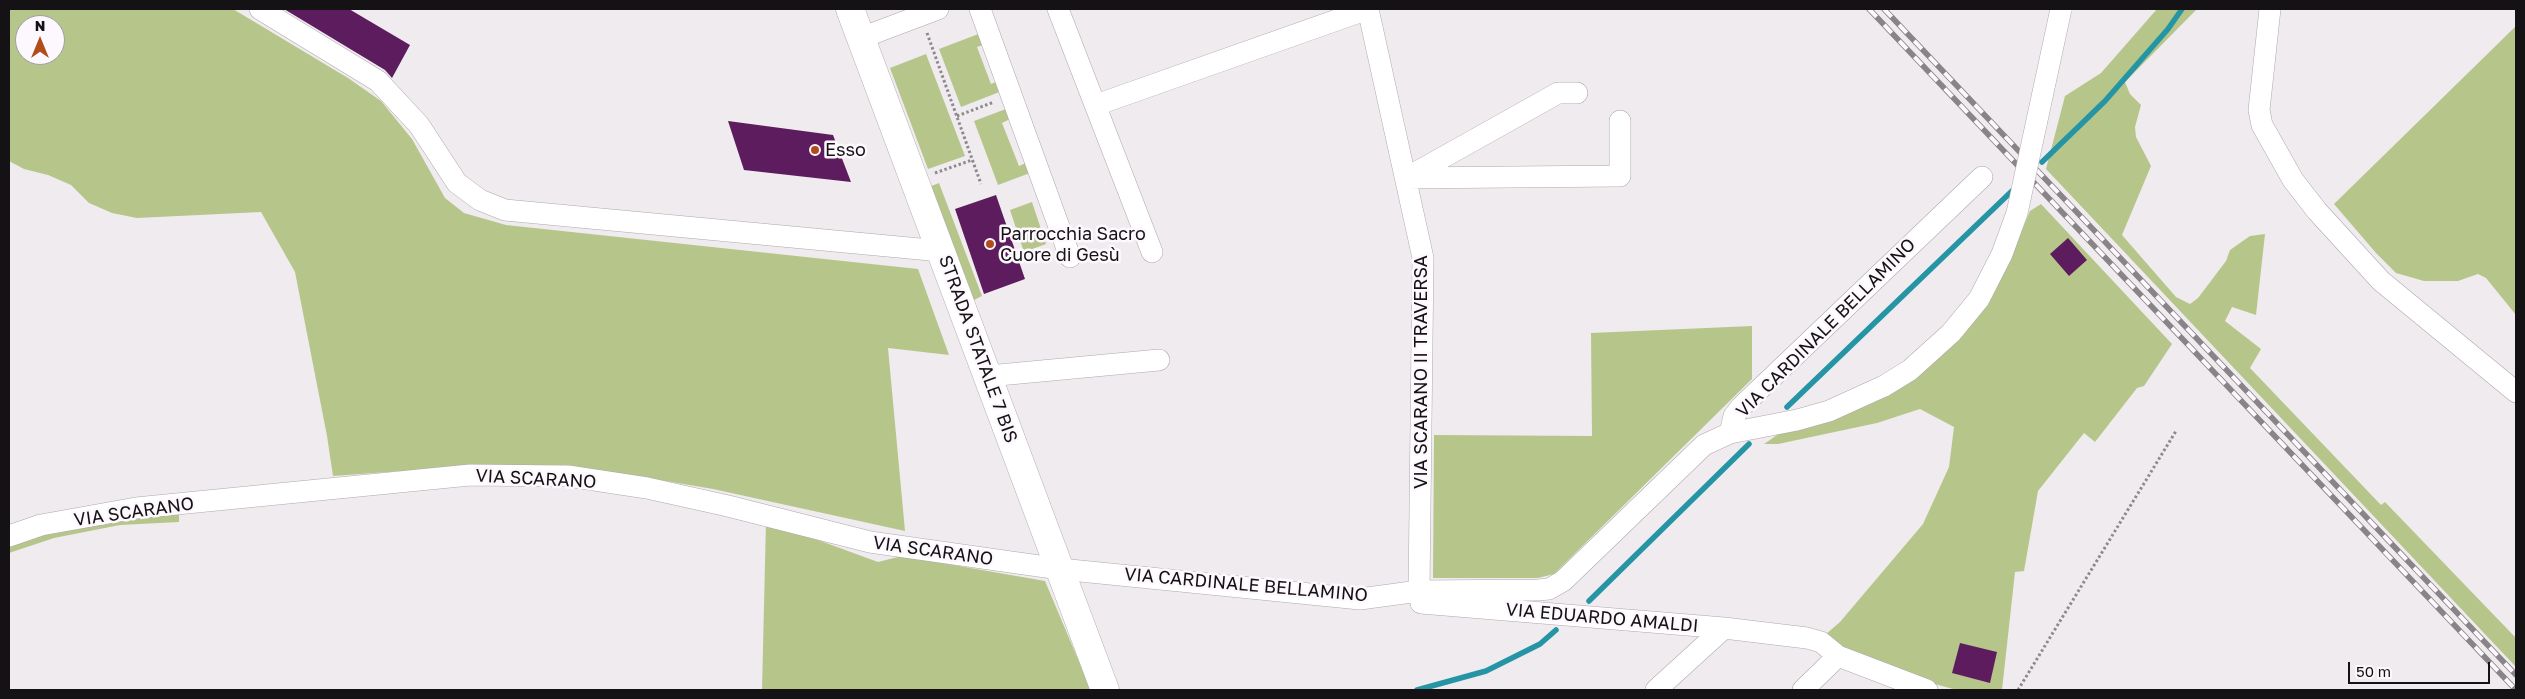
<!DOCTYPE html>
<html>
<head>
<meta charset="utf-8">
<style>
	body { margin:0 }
	#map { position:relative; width:2525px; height:699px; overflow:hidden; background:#f0ebef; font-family:"Golos Text",sans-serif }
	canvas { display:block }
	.frame { position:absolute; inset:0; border:10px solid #141214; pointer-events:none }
	.north { position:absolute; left:15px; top:15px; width:50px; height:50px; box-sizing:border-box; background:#fdf8fd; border:1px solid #a09ca0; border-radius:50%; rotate:0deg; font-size:14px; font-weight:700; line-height:20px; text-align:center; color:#141214 }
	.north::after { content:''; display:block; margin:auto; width:18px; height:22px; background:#b14d1b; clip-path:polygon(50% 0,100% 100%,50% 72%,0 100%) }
	.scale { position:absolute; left:2348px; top:662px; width:142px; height:22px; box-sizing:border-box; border:2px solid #141214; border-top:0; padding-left:6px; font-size:15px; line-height:18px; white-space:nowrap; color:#141214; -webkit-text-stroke:4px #fdf8fd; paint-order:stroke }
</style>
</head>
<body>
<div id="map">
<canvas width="2525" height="699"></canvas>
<div class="frame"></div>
<div class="north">N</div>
<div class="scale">50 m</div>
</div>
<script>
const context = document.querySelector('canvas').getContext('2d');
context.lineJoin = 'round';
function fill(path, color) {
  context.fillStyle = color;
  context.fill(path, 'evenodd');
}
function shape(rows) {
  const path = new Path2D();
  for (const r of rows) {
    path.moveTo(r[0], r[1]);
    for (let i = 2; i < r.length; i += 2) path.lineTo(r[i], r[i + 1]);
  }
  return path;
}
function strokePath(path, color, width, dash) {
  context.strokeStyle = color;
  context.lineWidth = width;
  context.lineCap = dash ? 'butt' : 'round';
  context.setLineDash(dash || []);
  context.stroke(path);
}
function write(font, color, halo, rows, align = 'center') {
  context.font = font + ' "Golos Text",sans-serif';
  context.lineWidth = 5;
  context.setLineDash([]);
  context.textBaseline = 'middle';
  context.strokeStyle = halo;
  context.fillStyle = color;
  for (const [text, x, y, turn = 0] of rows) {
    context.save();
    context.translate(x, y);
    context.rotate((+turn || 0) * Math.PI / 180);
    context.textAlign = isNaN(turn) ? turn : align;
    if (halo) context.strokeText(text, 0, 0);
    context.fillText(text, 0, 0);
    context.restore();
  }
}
fill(shape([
	[9,9,233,9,348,78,381,101,412,139,445,198,464,213,506,225,918,269,949,355,888,348,905,531,713,489,648,478,472,466,333,476,327,436,295,272,261,212,137,218,112,213,89,203,71,185,48,175,24,169,9,161],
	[25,25,55,25,55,55,25,55],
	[2157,9,2197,9,2125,82,2130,94,2141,105,2135,127,2136,137,2151,166,2122,235,2176,297,2190,304,2198,298,2226,261,2230,250,2250,236,2265,234,2256,315,2232,307,2225,321,2261,349,2250,368,2381,505,2385,502,2516,638,2516,667,2046,169,2065,96,2101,73],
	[2516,26,2516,315,2486,278,2478,274,2458,281,2424,281,2396,273,2376,253,2334,204],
	[981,33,986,44,977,47,991,84,998,81,1002,91,961,107,939,49],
	[926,54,965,156,928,169,890,68],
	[1006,109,1010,119,1002,123,1019,166,1026,163,1030,173,998,185,974,121],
	[939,183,982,296,972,301,929,187],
	[1032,202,1046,244,1024,252,1010,210],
	[2041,204,2172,344,2144,386,2137,388,2095,442,2084,433,2038,491,2024,571,2015,572,2002,690,1957,690,1883,670,1852,656,1825,635,1840,622,1923,524,1949,467,1954,427,1920,409,1877,423,1778,444,1764,444,1780,433,1876,400,2003,275,2030,211],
	[1752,326,1752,379,1554,574,1538,578,1433,578,1434,435,1592,436,1591,333],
	[179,511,179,522,120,525,54,538,9,553,9,545,29,537],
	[766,521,878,562,902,556,1045,581,1091,690,762,690]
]), '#b6c68a');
strokePath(shape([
	[2042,162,2105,101,2168,29,2182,9],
	[1787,407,2013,190],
	[1589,601,1749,444],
	[1417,690,1486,671,1540,644,1556,630]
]), '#2595a5', 5.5);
fill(shape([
	[284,9,349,9,410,45,392,78,385,70],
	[728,121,833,135,851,182,744,170],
	[996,195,1025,279,984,294,955,209],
	[2068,238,2087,260,2069,276,2050,254],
	[1960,643,1997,652,1990,683,1952,673]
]), '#5d1c5d');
const minor = shape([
	[260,9,378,81,419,125,457,183,480,200,505,210,941,251],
	[980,9,1070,257],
	[1058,9,1152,252],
	[1368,9,1423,258,1419,591],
	[2270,9,2259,110,2262,125,2293,180,2317,211,2381,281,2516,392],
	[861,38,938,9],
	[1096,105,1368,9],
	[1408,177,1558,93,1577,93],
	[1406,178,1620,176,1620,121],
	[988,376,1159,360],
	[1730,433,1734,416,1741,407,1982,177],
	[9,536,41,525,136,508,470,475,568,476,647,488,728,506,870,542,1060,569,1360,599,1419,591,1538,590,1549,589,1563,581,1704,445,1730,433,1797,420,1829,411,1884,386],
	[1421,603,1724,628,1807,638,1821,642,1838,656,1927,690],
	[1656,690,1724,628],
	[1803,690,1838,656]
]);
const major = shape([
	[850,9,1105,690]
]);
strokePath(minor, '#ada8ac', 22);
strokePath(major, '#ada8ac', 29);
strokePath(shape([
	[927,33,981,184],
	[957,116,994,102],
	[935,173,972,160],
	[2018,690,2176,431]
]), '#8d8a8d', 3, [2.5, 2.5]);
strokePath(minor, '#fff', 21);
strokePath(major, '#fff', 28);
const rail = shape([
	[1869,9,2516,690],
	[1884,9,2516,675]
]);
strokePath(rail, '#888487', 5.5);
strokePath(rail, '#fdf8fd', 4, [11]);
const minorBridge = shape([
	[1884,386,1910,370,1951,333,1979,299,2002,254,2017,213,2061,9]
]);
strokePath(minorBridge, '#ada8ac', 22, []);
strokePath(minorBridge, '#fff', 21);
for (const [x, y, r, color] of [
	[815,150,5,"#b14d1b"],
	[990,244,5,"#b14d1b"]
]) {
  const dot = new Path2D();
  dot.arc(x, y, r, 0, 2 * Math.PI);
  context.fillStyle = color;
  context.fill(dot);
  strokePath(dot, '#fdf8fd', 2);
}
write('18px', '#141214', '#fdf8fd', [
	["Esso",825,150],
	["Parrocchia Sacro",1000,234],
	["Cuore di Gesù",1000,255]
], 'left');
write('18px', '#141214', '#fdf8fd', [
	["VIA CARDINALE BELLAMINO",1826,328,-45],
	["STRADA STATALE 7 BIS",978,349,70],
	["VIA SCARANO II TRAVERSA",1421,372,-90],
	["VIA SCARANO",536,479,3],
	["VIA SCARANO",134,512,-8],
	["VIA SCARANO",933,551,8],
	["VIA CARDINALE BELLAMINO",1246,585,5],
	["VIA EDUARDO AMALDI",1602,618,5]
]);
</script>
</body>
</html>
